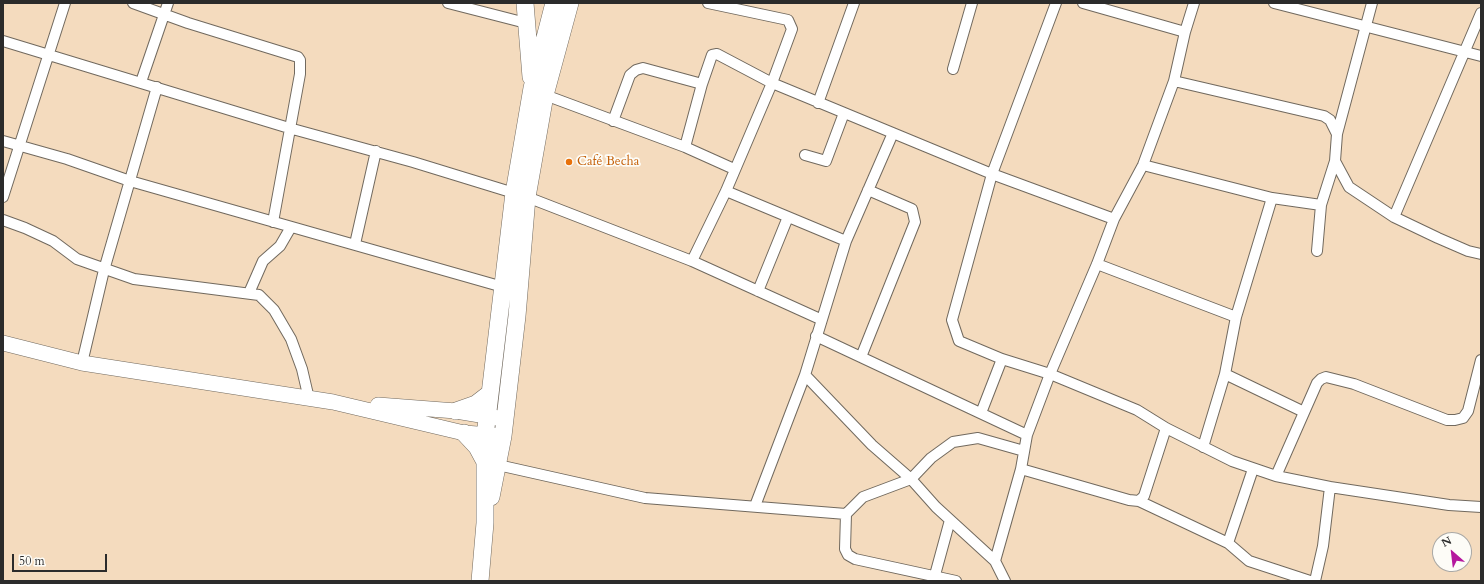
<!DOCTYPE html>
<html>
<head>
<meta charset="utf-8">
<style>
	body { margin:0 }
	#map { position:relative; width:1484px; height:584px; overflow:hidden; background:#f4dbbe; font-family:Cardo,serif }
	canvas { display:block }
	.frame { position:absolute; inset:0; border:4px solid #2b2b2b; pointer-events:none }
	.north { position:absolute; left:1432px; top:532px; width:40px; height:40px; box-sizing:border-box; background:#fdfcf7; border:1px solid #a9a8a5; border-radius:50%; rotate:332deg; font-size:11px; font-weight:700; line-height:16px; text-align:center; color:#2b2b2b }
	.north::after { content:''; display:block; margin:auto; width:14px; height:18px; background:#b5179e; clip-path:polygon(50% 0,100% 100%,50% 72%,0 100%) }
	.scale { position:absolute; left:12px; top:554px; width:95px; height:18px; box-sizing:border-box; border:2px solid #2b2b2b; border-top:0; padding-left:5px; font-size:12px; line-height:14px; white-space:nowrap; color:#2b2b2b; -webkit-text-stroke:3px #fdfcf7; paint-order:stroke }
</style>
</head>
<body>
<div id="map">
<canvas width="1484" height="584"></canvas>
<div class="frame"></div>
<div class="north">N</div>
<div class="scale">50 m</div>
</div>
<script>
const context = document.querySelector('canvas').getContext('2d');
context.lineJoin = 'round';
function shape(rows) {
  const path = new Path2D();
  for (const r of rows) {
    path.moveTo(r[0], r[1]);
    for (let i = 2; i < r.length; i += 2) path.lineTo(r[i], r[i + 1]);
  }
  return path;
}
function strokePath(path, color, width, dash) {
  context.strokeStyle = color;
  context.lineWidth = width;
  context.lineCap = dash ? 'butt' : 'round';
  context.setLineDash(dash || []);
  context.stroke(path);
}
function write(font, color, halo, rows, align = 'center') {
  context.font = font + ' Cardo,serif';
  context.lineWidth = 3.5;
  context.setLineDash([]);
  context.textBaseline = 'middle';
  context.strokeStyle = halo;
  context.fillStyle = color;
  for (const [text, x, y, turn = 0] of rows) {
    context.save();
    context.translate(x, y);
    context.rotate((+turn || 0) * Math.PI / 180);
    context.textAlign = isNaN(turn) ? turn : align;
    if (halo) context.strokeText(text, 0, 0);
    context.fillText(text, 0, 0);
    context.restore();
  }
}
const minor = shape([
	[133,3,188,23,298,57,300,60,300,74,273,222],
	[448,3,526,23],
	[1056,3,992,174,952,320,959,341,1002,359,1050,374,1137,410,1166,428,1232,461,1276,476,1330,487,1323,546,1315,581],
	[1083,3,1185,32],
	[1194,3,1185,32,1174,81,1324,116,1330,120,1337,134,1335,161,1349,187,1394,217,1438,238,1468,251,1481,254],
	[1274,3,1481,56],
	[3,41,289,128,413,162,527,197,692,261,820,319],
	[953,69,972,3],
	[141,82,168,3],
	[545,95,685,147,734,169],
	[818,103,854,3],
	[613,121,630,75,636,70,643,68,702,84],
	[893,133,846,241,805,375,872,445,911,479,936,507,995,561,1005,581],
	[1337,134,1372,3],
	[3,141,67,159,130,181,503,287],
	[685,147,702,84,712,55,717,54,772,83,792,29,788,20,708,3],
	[805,155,826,161,844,113],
	[1143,165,1272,198,1321,205],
	[726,191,846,241],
	[3,197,65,3],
	[1394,217,1481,13],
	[3,220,25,228,53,241,77,259,134,279,259,295,274,310,291,339,302,369,309,399],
	[355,244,376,151],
	[1317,251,1321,205,1335,161],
	[692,261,726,191,772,83,992,174,1114,219],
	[1097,264,1236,317],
	[758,291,788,217],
	[249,293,263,261,280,246,291,227],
	[816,336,1027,435],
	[861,357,915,222,912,209,868,190],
	[82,363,104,270,157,87],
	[1225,374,1304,412],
	[981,413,1002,359],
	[1203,447,1225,374,1236,317,1272,198],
	[498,465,645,498,846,514],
	[1021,469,1129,500,1139,501,1144,496,1166,428],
	[1276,476,1317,383,1321,379,1326,377,1354,384,1447,420,1455,420,1463,418,1468,411,1481,360],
	[1330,487,1449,505,1481,507],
	[1139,501,1228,543,1249,561,1310,581],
	[755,506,805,375],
	[1228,543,1253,469],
	[995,561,1021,469,1027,435,1050,374,1097,264,1114,219,1143,165,1174,81],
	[935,575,950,520],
	[956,581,855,559,848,555,845,549,846,514,863,497,911,479,931,458,953,442,978,438,1024,451]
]);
const secondary = shape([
	[3,343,82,363,333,402,464,433,503,436],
	[378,405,456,411,504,419]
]);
const trunk = shape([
	[525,3,531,77],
	[456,411,476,404,489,394],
	[464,433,477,447,484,460],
	[491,497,503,436,517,316,527,197,545,95,570,3],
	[480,581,485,523,485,436,514,193,532,88,554,3]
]);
strokePath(minor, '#71695e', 12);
strokePath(secondary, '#71695e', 16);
strokePath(trunk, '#71695e', 18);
strokePath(minor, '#fff', 10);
strokePath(secondary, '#fff', 15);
strokePath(trunk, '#fff', 17);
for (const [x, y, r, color] of [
	[569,162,4,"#e8710a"]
]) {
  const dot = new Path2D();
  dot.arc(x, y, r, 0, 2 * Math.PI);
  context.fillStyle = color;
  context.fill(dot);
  strokePath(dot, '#fdfcf7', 1.5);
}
write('13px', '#c56008', '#fdfcf7', [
	["Café Becha",577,162]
], 'left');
</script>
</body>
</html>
